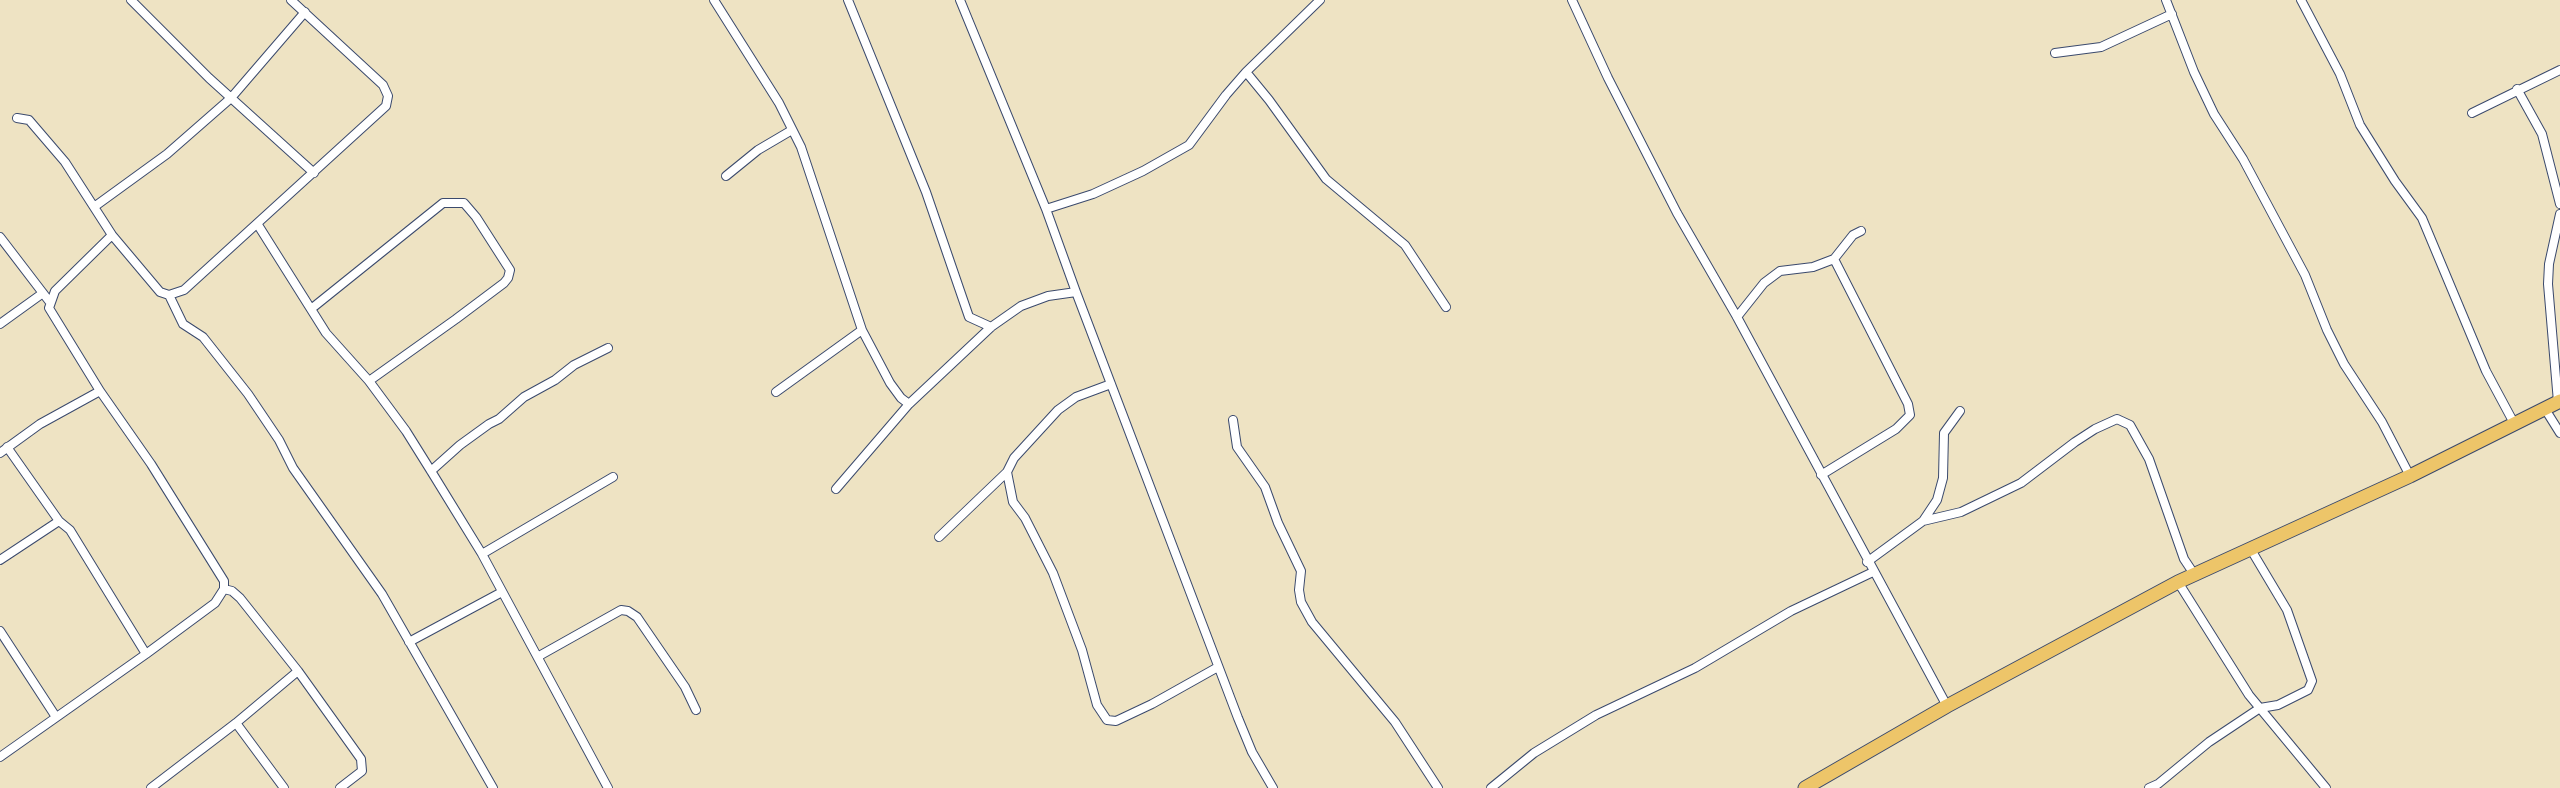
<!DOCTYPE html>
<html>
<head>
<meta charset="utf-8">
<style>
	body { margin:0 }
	canvas { display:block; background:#eee3c3 }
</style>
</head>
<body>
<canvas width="2560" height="788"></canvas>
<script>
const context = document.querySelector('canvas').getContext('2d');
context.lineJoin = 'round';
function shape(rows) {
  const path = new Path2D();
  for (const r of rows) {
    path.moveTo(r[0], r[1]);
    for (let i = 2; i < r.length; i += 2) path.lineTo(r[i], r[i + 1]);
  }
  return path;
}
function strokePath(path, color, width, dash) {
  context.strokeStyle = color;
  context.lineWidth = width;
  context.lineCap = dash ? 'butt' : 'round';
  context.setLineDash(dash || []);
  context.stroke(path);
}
const street = shape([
	[131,0,209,78,314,173],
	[714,0,779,103,801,147,862,330,890,383,901,398,909,404],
	[848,0,926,192,969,317,991,327],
	[960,0,1046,209,1076,292,1238,718,1252,752,1273,788],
	[1572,0,1608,78,1677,213,1737,317,1947,706],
	[2166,0,2194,72,2214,114,2243,159,2305,275,2327,330,2344,364,2382,422,2410,476],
	[2301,0,2340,74,2360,125,2395,181,2422,218,2486,371,2515,425],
	[2055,53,2101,47,2172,14],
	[1246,72,1320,0],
	[2517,89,2542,134,2560,204],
	[2472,113,2560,70],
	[17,118,29,120,65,162,112,235,160,292,169,295,184,290,386,106,388,96,383,85,291,0],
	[726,176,758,150,792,130],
	[94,207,167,154,231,98,305,12],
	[1046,209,1093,194,1143,171,1189,145,1226,95,1246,72,1269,100,1326,179,1405,245,1446,307],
	[258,225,326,333,369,381,406,431,431,471,482,554,608,788],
	[0,237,49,301],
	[169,295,183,324,203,337,248,394,279,440,293,468,382,594,493,788],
	[311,309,443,203,464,203,476,217,510,270,508,278,504,283,456,319,369,381],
	[1737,317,1764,283,1780,271,1813,267,1834,259,1853,235,1861,231],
	[0,324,43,293],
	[1111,384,1076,397,1058,410,1014,458,1007,472,1013,502,1025,518,1053,573,1082,650,1097,705,1107,720,1116,721,1152,704,1218,667],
	[776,392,862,330],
	[2558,402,2548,284,2549,264,2560,214],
	[2545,409,2560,433],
	[1233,420,1237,447,1265,487,1278,523,1301,571,1299,590,1301,602,1312,622,1395,722,1438,788],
	[7,447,59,521,70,530,146,654],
	[0,453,40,424,100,391],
	[431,471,460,445,489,424,499,419,524,397,555,380,574,365,608,348],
	[1821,475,1896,429,1910,415,1908,404,1834,259],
	[836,489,909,404,991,327,1021,306,1048,296,1076,292],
	[1923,521,1961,512,2021,483,2075,442,2095,429,2117,419,2130,425,2149,459,2184,559,2194,574],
	[939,537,1007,472],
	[482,554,613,477],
	[0,560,59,521],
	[1867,562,1923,521,1937,500,1943,478,1944,433,1960,411],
	[2178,582,2249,695,2326,788],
	[0,631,56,717],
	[409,642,502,592],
	[539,656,621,610,628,611,637,617,685,687,696,710],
	[298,671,361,759,362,771,340,788],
	[236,723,284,788],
	[0,757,146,654,215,603,224,589,224,581,151,464,100,391,49,308,55,291,112,235],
	[151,788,236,723,298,671,240,598,232,591,224,589],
	[1491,788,1534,753,1596,715,1695,668,1791,611,1873,572],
	[2149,788,2158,784,2209,742,2260,708,2278,705,2308,690,2312,681,2287,610,2250,548]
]);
const primary = shape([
	[1805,788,1947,706,2178,582,2410,476,2560,401]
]);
strokePath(street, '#3b4a6d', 10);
strokePath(primary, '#3b4a6d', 15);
strokePath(street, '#fff', 8);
strokePath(primary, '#edc569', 13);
</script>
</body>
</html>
